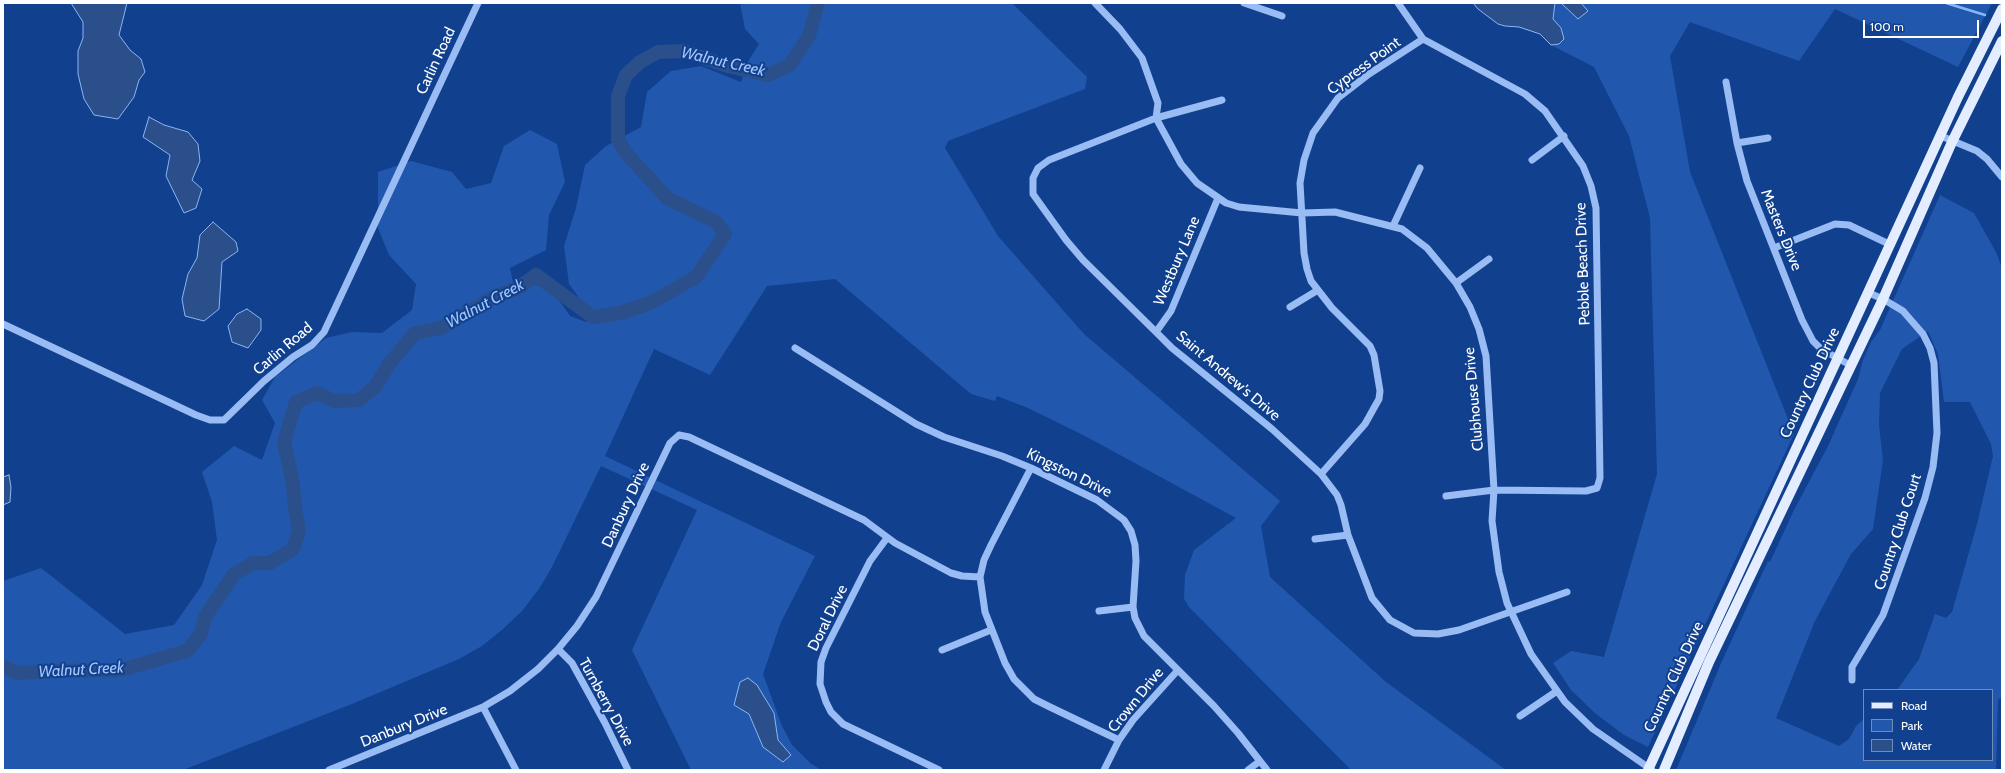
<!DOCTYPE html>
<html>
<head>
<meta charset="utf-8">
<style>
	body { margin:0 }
	#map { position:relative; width:2005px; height:773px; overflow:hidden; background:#10408e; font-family:Cabin,sans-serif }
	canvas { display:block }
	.frame { position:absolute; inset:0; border:4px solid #fff; pointer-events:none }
	.legend { position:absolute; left:1863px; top:689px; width:130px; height:72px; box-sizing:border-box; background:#10408e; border:1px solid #708cbb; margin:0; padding:5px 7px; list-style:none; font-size:12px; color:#fff }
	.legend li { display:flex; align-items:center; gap:8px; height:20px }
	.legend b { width:20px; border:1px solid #708cbb }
	.scale { position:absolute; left:1863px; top:20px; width:116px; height:18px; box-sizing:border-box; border:2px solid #fff; border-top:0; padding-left:5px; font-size:12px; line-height:14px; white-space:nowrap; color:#fff; -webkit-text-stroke:3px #10408e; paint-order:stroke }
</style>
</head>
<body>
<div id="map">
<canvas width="2005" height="773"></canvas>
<div class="frame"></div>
<ul class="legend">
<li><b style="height:5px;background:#e4edff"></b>Road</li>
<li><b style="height:11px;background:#2158ae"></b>Park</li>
<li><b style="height:11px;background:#2b4f8a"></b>Water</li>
</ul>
<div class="scale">100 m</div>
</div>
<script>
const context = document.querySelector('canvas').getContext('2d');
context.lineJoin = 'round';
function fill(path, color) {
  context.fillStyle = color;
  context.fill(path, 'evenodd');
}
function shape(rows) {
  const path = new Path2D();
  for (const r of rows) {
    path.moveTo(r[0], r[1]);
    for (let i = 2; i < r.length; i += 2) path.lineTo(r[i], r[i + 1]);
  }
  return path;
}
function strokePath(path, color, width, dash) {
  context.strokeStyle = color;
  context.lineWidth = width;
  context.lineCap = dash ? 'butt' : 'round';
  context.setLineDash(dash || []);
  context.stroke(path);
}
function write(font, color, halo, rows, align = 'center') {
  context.font = font + ' Cabin,sans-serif';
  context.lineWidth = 4;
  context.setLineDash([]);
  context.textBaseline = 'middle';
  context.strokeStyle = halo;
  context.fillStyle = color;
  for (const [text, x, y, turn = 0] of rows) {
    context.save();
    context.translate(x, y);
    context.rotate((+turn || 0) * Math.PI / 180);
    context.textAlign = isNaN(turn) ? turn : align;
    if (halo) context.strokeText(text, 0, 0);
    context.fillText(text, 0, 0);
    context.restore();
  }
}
fill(shape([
	[740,3,1012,3,1087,77,1085,89,948,141,945,148,998,236,1084,334,1280,501,1261,526,1270,577,1386,682,1506,770,1351,770,1189,607,1184,599,1185,575,1194,550,1236,518,1085,436,1028,408,997,396,995,401,971,394,835,279,767,286,710,375,654,349,605,456,815,556,781,622,763,674,782,726,792,745,810,763,821,770,691,770,632,650,697,510,601,466,552,567,539,589,522,611,503,629,482,646,459,659,352,704,183,770,3,770,3,581,41,568,125,634,174,625,202,585,217,540,212,502,202,472,234,446,262,460,275,423,262,400,275,377,326,338,352,332,382,333,412,310,416,284,389,255,378,228,378,172,411,161,452,172,466,189,491,183,504,146,530,130,557,144,565,182,549,215,546,250,510,268,515,292,534,284,552,290,570,316,586,322,587,309,569,284,564,246,576,208,585,165,606,146,641,127,647,92,671,71,701,66,741,82,749,60,759,44,745,29],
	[1473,3,1992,3,1958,67,1835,9,1799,61,1690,22,1670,56,1690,172,1794,434,1648,747,1624,735,1596,714,1571,690,1553,663,1571,651,1604,657,1657,474,1650,218,1629,136,1594,67,1551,45,1540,34,1519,27,1505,26,1498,24,1478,9],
	[1940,195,1974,213,1997,254,2002,269,2002,697,1998,700,1996,770,1676,770,1722,661,1768,561,1770,562,1793,512,1828,446,1858,379,1863,360,1871,342,1880,330],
	[1928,331,1938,354,1944,402,1970,402,1991,444,1993,456,1977,524,1952,612,1946,618,1935,614,1919,659,1897,690,1992,690,1992,760,1864,760,1864,719,1856,726,1849,739,1839,746,1776,718,1815,621,1851,554,1873,529,1883,460,1879,425,1880,393,1902,349]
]), '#2158ae');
const water = shape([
	[71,3,127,3,119,35,130,50,141,59,145,72,139,80,134,97,118,119,94,115,84,99,78,74,78,51,83,38,83,22,71,3],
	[1473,3,1555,3,1553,19,1561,28,1564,39,1559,44,1551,45,1540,34,1519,27,1505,26,1498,24,1478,9,1473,3],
	[1561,3,1581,3,1588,11,1578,19,1561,3],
	[149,117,164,125,188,132,198,144,200,161,192,180,202,189,196,208,184,213,166,176,170,155,143,137,149,117],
	[213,222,236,242,238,251,222,262,219,309,204,321,185,316,182,299,188,274,197,258,200,235,213,222],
	[247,309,261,319,261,330,248,348,232,342,228,326,237,314,247,309],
	[9,475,11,487,10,502,3,505,3,477,9,475],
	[748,678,757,685,774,713,778,740,791,755,783,762,763,747,749,714,734,705,740,682,748,678]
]);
fill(water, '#2b4f8a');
strokePath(water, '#8ab6f6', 1);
strokePath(shape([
	[1946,3,1985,15]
]), '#8ab6f6', 2.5);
strokePath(shape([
	[3,667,17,673,55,671,121,670,187,651,201,634,205,617,234,574,253,563,270,563,293,549,299,531,295,508,293,484,284,442,296,402,317,393,334,401,359,400,375,387,389,364,415,333,441,328,496,296,518,288,536,275,593,317,620,313,650,303,696,277,725,234,716,222,667,198,625,152,618,139,618,96,626,75,640,62,658,52,684,51,727,66,768,75,790,65,809,36,818,3]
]), '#2b4f8a', 14);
strokePath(shape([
	[1095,3,1120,29,1142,58,1158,103,1156,118,1181,164,1197,183,1226,203,1239,207,1302,213,1335,212,1402,229,1427,248,1456,283,1470,307,1479,329,1486,356,1494,490,1492,521,1499,572,1507,603,1531,654,1565,702,1593,729,1652,770],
	[1244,3,1282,16],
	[1398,3,1423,39,1525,94,1545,111,1583,166,1591,186,1596,208,1600,478,1597,488,1586,491,1494,490,1446,496],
	[1726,82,1737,143,1747,181,1802,320,1813,341,1821,349,1850,365],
	[1222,100,1156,118,1049,160,1038,168,1033,178,1033,194,1066,240,1083,260,1156,332,1172,348,1272,429,1321,474,1337,495,1341,505,1348,535,1372,598,1390,620,1414,633,1438,634,1459,630,1567,592],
	[1941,136,1977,151,1987,159,2002,177],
	[1737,143,1768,138],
	[1532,160,1564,136],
	[1393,226,1420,168],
	[1774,248,1835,224,1849,225,1891,245],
	[1456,283,1489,259],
	[1290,307,1318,290],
	[3,324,196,415,210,420,224,420,264,381,293,357,312,345,324,332,478,3],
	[1156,332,1171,311,1218,198],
	[795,348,916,424,944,437,1002,456,1031,468,1097,500,1124,520,1131,531,1135,545,1136,561,1133,607,1135,618,1144,636,1214,706,1238,733,1267,770],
	[1031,468,991,545,984,560,980,577,985,612,1005,663,1014,679,1034,699,1050,707,1119,740],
	[1321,474,1365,424,1379,399,1380,391,1374,355,1370,346,1332,308,1311,281,1307,269,1304,253,1300,183,1304,160,1313,133,1338,98,1369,74,1423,39],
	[887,538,870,561,826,648,821,662,820,684,826,702,831,712,843,724,939,770],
	[1315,539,1348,535],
	[1099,611,1133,607],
	[558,649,572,663,605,723,628,770],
	[942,650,991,630],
	[1852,680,1852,667,1883,615,1925,498,1933,467,1937,433,1934,363,1930,348,1923,334,1903,311,1883,299,1869,293],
	[483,707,516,770],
	[1520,716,1557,691],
	[329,770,483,707,510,691,538,669,558,649,577,626,596,597,670,443,679,435,689,437,864,520,895,543,951,573,962,576,980,577],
	[1104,770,1119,740,1133,720,1178,670],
	[1248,770,1260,761]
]), '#98bcf3', 7);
strokePath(shape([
	[1648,770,1958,97,2002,9],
	[1664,770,1709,662,1883,299,1952,142,2002,41]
]), '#e4edff', 10);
write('15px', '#fff', '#10408e', [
	["Carlin Road",436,61,-65],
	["Cypress Point",1364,66,-36],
	["Masters Drive",1781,230,68],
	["Westbury Lane",1177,261,-67],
	["Pebble Beach Drive",1583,264,-92],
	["Carlin Road",283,349,-40],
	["Saint Andrew's Drive",1228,376,40],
	["Country Club Drive",1810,383,-65],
	["Clubhouse Drive",1474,399,-95],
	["Kingston Drive",1069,473,26],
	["Danbury Drive",626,505,-65],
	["Country Club Court",1898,532,-72],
	["Doral Drive",828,618,-64],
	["Country Club Drive",1674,677,-65],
	["Crown Drive",1136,700,-51],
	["Turnberry Drive",606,702,61],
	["Danbury Drive",404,726,-22]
]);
write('italic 16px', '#a4c6fa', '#10408e', [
	["Walnut Creek",723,62,13],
	["Walnut Creek",485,304,-28],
	["Walnut Creek",81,670,-3]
]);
</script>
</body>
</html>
